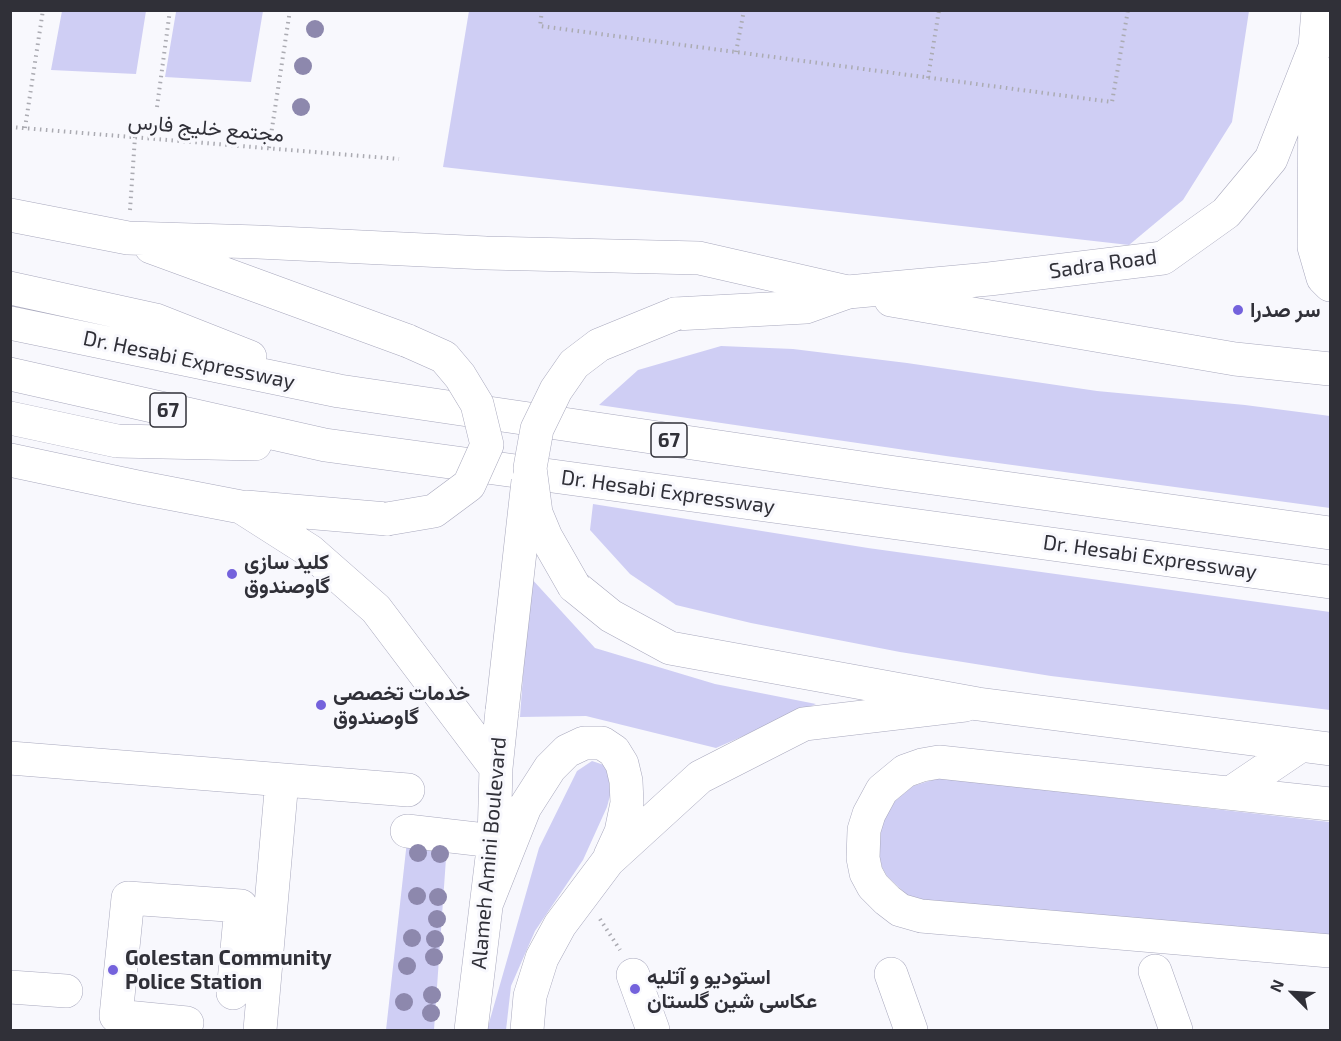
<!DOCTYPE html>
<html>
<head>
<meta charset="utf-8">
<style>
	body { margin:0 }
	#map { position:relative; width:1341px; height:1041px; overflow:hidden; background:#f8f8fd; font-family:"Exo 2",sans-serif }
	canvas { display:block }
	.frame { position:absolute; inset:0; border:12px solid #303038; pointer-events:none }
	.north { position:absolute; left:1263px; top:963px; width:60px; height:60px; -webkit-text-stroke:4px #f8f8fd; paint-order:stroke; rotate:294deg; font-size:16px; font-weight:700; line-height:24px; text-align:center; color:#303038 }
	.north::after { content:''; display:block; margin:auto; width:21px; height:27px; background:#303038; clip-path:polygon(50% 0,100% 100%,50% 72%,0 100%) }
</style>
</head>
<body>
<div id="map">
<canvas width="1341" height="1041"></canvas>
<div class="frame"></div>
<div class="north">N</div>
</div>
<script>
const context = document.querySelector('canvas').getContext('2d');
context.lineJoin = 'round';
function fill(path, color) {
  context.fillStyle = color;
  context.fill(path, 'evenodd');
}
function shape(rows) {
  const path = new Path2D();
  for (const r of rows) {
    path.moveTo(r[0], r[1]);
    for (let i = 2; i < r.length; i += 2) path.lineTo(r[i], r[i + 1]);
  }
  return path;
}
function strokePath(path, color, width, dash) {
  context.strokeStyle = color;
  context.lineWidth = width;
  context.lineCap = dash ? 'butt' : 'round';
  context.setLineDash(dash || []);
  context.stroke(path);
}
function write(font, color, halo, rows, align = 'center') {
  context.font = font + ' "Exo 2",Vazirmatn,sans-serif';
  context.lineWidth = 6;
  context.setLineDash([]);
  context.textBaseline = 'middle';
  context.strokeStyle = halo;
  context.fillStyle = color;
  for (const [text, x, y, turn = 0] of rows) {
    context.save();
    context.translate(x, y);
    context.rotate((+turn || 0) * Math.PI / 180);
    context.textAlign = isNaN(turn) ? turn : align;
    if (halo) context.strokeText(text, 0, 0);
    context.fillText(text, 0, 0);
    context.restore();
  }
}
fill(shape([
	[183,10,263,11,251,82,165,77,176,12],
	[62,11,146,11,136,74,51,70],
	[469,11,469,10,1249,11,1232,122,1183,200,1129,245,443,167],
	[721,346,793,349,907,363,1097,391,1245,405,1330,416,1330,508,946,456,599,405,638,370],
	[593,504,868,548,1330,612,1330,710,1051,676,900,652,751,623,676,605,630,574,590,530],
	[530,577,595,648,715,684,816,704,716,748,586,716,520,717],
	[592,761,610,767,613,784,607,807,583,860,535,931,511,986,506,1030,487,1030,539,848,577,771],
	[939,778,1330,822,1330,935,924,900,907,895,887,876,882,867,879,857,880,833,884,820,895,801,913,786],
	[407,841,447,844,434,1030,386,1030]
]), '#cfcef4');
const minor = shape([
	[10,758,408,790],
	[1330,804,939,762,922,765,905,771,882,790,869,814,864,830,863,858,866,873,873,886,887,900,900,910,921,916,1330,951],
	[1155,971,1176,1030],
	[891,974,911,1030],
	[633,975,653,1030],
	[10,987,66,991],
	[185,1030,187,1023,116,1016,128,898,241,906,233,993],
	[260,1030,282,780]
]);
const major = shape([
	[10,215,128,238,258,242,486,253,699,258,848,292],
	[151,247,408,341],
	[10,460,137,487,241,507,310,551,376,609,496,768],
	[246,507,387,519],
	[407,831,494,841],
	[486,905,525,807,550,768,567,751,584,743,602,743,614,751,622,764,626,781,627,803,621,832,610,856],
	[471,1030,494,841,496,768,502,711],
	[527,1030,530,996,542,958,560,925,608,861,700,777,804,724,965,705]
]);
const highway = shape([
	[1315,67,1314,247,1323,278,1330,285],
	[10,288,156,320,250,357],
	[891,300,1235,359,1330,369],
	[675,314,806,307,848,292,989,279,1163,258,1226,213,1271,159,1315,47,1318,10],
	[10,323,339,391,889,472,1330,533],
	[10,374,325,445,1330,582],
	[10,418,117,441,255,444],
	[574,586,611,616,670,648,978,704,1330,749],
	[1232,792,1300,746]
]);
strokePath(minor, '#a8a8bd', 34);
strokePath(major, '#a8a8bd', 34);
strokePath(highway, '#a8a8bd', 34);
strokePath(shape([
	[542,10,540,26,1112,102,1128,10],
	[736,52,744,10],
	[928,78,939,10],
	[157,107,170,10],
	[10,127,399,159],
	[25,128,43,10],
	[269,148,290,10],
	[130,210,135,137],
	[600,919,620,950]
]), '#ababb2', 4, [1.5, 4.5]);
strokePath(minor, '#fff', 33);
strokePath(major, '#fff', 33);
strokePath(highway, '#fff', 33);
const majorBridge = shape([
	[387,519,434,511,469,485,487,445,477,404,460,376,444,357,408,341],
	[502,711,528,481]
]);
const highwayBridge = shape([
	[574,586,546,537,536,513,530,468,537,429,556,390,574,364,599,345,675,314]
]);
strokePath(majorBridge, '#a8a8bd', 34, []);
strokePath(highwayBridge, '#a8a8bd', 34, []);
strokePath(majorBridge, '#fff', 33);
strokePath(highwayBridge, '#fff', 33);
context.fillStyle = '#8d88ad';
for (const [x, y] of [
	[315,29],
	[303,66],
	[301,107],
	[418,853],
	[440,854],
	[417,896],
	[438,897],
	[437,919],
	[412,938],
	[435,939],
	[434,957],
	[407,966],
	[432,995],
	[404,1002],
	[431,1013]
]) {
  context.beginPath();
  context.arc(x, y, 9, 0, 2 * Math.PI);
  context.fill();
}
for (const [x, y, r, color] of [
	[1238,310,6,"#7462dc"],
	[232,574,6,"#7462dc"],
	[321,705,6,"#7462dc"],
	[113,970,6,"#7462dc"],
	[635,989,6,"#7462dc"]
]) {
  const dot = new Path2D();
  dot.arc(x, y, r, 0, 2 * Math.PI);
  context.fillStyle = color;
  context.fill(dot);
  strokePath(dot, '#f8f8fd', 2);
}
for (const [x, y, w] of [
	[168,410,36],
	[669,440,36]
]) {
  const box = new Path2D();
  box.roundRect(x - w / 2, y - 17, w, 34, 4.5);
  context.fillStyle = '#f8f8fd';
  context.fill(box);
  strokePath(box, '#303038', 1.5);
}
write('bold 20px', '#303038', null, [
	["67",168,410],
	["67",669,440]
]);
write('21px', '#303038', '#f8f8fd', [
	["مجتمع خلیج فارس",206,128,5],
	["Sadra Road",1103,264,-8],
	["Dr. Hesabi Expressway",189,360,12],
	["Dr. Hesabi Expressway",668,492,8],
	["Dr. Hesabi Expressway",1150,557,8],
	["Alameh Amini Boulevard",489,853,-85]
]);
write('bold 21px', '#303038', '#f8f8fd', [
	["سر صدرا",1250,310],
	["کلید سازی",244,562],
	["گاوصندوق",244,586],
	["خدمات تخصصی",333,693],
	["گاوصندوق",333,717],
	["Golestan Community",125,958],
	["Police Station",125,982],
	["استودیو و آتلیه",647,977],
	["عکاسی شین گلستان",647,1001]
], 'left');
</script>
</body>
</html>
